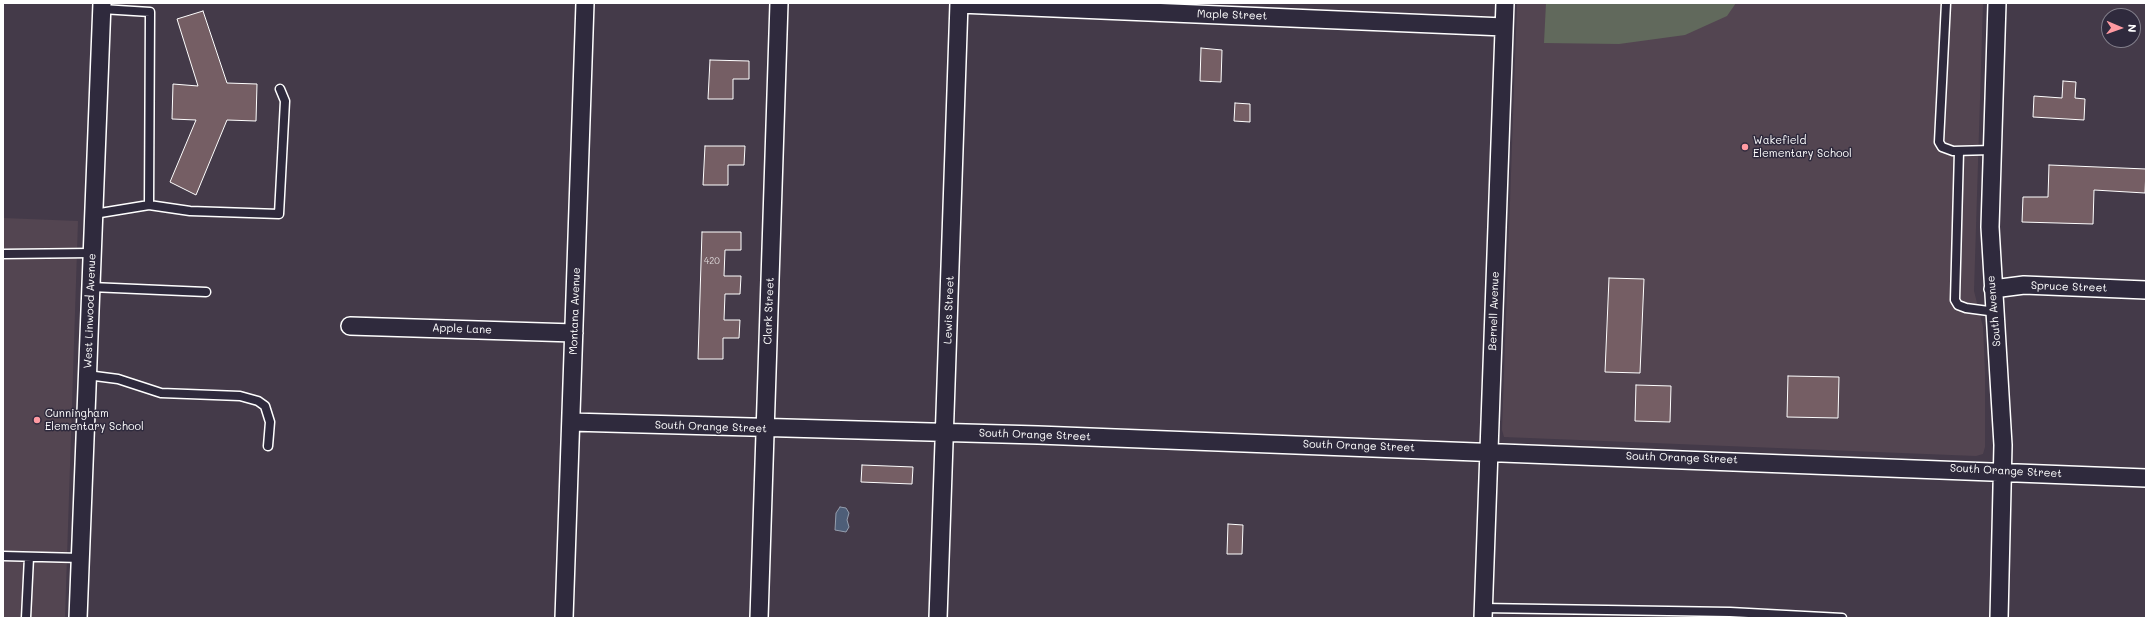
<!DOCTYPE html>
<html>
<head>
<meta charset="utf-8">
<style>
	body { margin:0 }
	#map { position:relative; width:2149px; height:621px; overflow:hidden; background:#443a49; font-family:Mali,sans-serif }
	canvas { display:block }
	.frame { position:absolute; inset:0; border:4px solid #fff; pointer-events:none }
	.north { position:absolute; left:2101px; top:8px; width:40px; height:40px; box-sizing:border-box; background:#2f2a3d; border:1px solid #827f8b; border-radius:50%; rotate:92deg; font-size:11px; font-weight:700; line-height:16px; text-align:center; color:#fff }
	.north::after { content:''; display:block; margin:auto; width:14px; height:18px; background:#ff9aa2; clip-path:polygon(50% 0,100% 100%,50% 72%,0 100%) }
</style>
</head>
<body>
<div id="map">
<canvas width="2149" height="621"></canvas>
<div class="frame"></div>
<div class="north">N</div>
</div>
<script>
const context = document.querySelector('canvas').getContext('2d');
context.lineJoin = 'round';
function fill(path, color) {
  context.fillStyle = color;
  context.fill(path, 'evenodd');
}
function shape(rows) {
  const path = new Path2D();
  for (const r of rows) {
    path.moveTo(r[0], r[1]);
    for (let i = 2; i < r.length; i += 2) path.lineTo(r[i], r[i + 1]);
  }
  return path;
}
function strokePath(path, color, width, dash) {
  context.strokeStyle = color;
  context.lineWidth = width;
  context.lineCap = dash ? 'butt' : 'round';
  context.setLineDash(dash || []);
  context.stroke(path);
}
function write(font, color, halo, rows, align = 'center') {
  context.font = font + ' Mali,sans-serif';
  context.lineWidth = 3;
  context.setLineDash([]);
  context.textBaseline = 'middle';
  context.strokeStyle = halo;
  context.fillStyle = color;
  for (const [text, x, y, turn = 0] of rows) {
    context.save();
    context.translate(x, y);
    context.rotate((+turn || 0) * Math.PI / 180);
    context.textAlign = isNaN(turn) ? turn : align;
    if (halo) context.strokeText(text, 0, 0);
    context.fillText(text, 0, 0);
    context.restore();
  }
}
fill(shape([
	[1517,3,1983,3,1974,291,1983,327,1985,372,1985,447,1983,454,1976,456,1504,437,1502,430],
	[3,218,78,221,65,618,3,618]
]), '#534551');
fill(shape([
	[1546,3,1736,3,1727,16,1685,35,1619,44,1544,43]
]), '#61695c');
const water = shape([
	[840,507,846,508,849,513,847,520,849,527,846,532,835,530,836,513,840,507]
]);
fill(water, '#4e5e78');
strokePath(water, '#959eae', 1);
const building = shape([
	[203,11,227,83,257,84,256,121,227,120,196,195,170,182,196,120,172,119,173,84,198,86,177,19,203,11],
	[1201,48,1222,50,1221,82,1200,81,1201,48],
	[710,60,749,61,749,79,733,79,733,99,708,99,710,60],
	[2063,81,2076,82,2075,98,2085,99,2084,120,2033,117,2034,96,2062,98,2063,81],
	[1235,103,1250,104,1250,122,1234,121,1235,103],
	[705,146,745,146,744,165,728,165,728,185,703,185,705,146],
	[2049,165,2146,169,2145,193,2094,190,2093,224,2022,222,2023,197,2048,197,2049,165],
	[702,232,741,232,741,250,725,250,724,276,741,276,740,294,725,294,724,320,740,320,739,338,723,338,723,359,698,359,702,232],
	[1609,278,1644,279,1640,373,1605,372,1609,278],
	[1788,376,1839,377,1838,418,1787,417,1788,376],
	[1636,385,1671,386,1670,422,1635,421,1636,385],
	[862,465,913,467,912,484,861,482,862,465],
	[1228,524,1243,525,1242,554,1227,554,1228,524]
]);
fill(building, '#755e64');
strokePath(building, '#fff', 1);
const lane = shape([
	[1946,3,1939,142,1942,147,1953,151,1992,150],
	[1959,151,1955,300,1958,305,1966,308,1996,312],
	[149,205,190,211,279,214,285,101,280,89],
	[94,214,149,205,150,12,102,9],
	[3,254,92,253],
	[91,287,206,292],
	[87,375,118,379,161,393,240,396,258,401,265,406,270,422,268,446],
	[3,556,81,558],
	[1483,608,1730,612,1842,618],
	[26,618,29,557]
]);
const street = shape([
	[1997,3,1990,227,2003,445,1999,618],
	[959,4,1504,27],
	[1993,289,2024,285,2146,290],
	[350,326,574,333],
	[571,422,1038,435,2146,478],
	[78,618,102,3],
	[564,618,585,3],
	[759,618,779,3],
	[938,618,959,3],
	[1483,618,1505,3]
]);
strokePath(lane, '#fff', 11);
strokePath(street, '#fff', 20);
strokePath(lane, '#2f2a3d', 8);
strokePath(street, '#2f2a3d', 17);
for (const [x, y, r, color] of [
	[1745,147,4,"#ff9aa2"],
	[37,420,4,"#ff9aa2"]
]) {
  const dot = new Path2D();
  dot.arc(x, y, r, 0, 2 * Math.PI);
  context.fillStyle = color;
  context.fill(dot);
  strokePath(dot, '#2f2a3d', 1.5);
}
write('9px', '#dcd7d8', null, [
	["420",712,261]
]);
write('11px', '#fff', '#2f2a3d', [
	["Maple Street",1232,15,2],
	["Spruce Street",2069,287,2],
	["Lewis Street",949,310,-88],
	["West Linwood Avenue",90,311,-88],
	["Montana Avenue",575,311,-88],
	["Clark Street",769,311,-88],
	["Bernell Avenue",1494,311,-88],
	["South Avenue",1994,311,-95],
	["Apple Lane",462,329,2],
	["South Orange Street",711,427,2],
	["South Orange Street",1035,435,2],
	["South Orange Street",1359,446,2],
	["South Orange Street",1682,458,2],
	["South Orange Street",2006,471,3]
]);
write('11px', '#fff', '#2f2a3d', [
	["Wakefield",1753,141],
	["Elementary School",1753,154],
	["Cunningham",45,414],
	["Elementary School",45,427]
], 'left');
</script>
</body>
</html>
